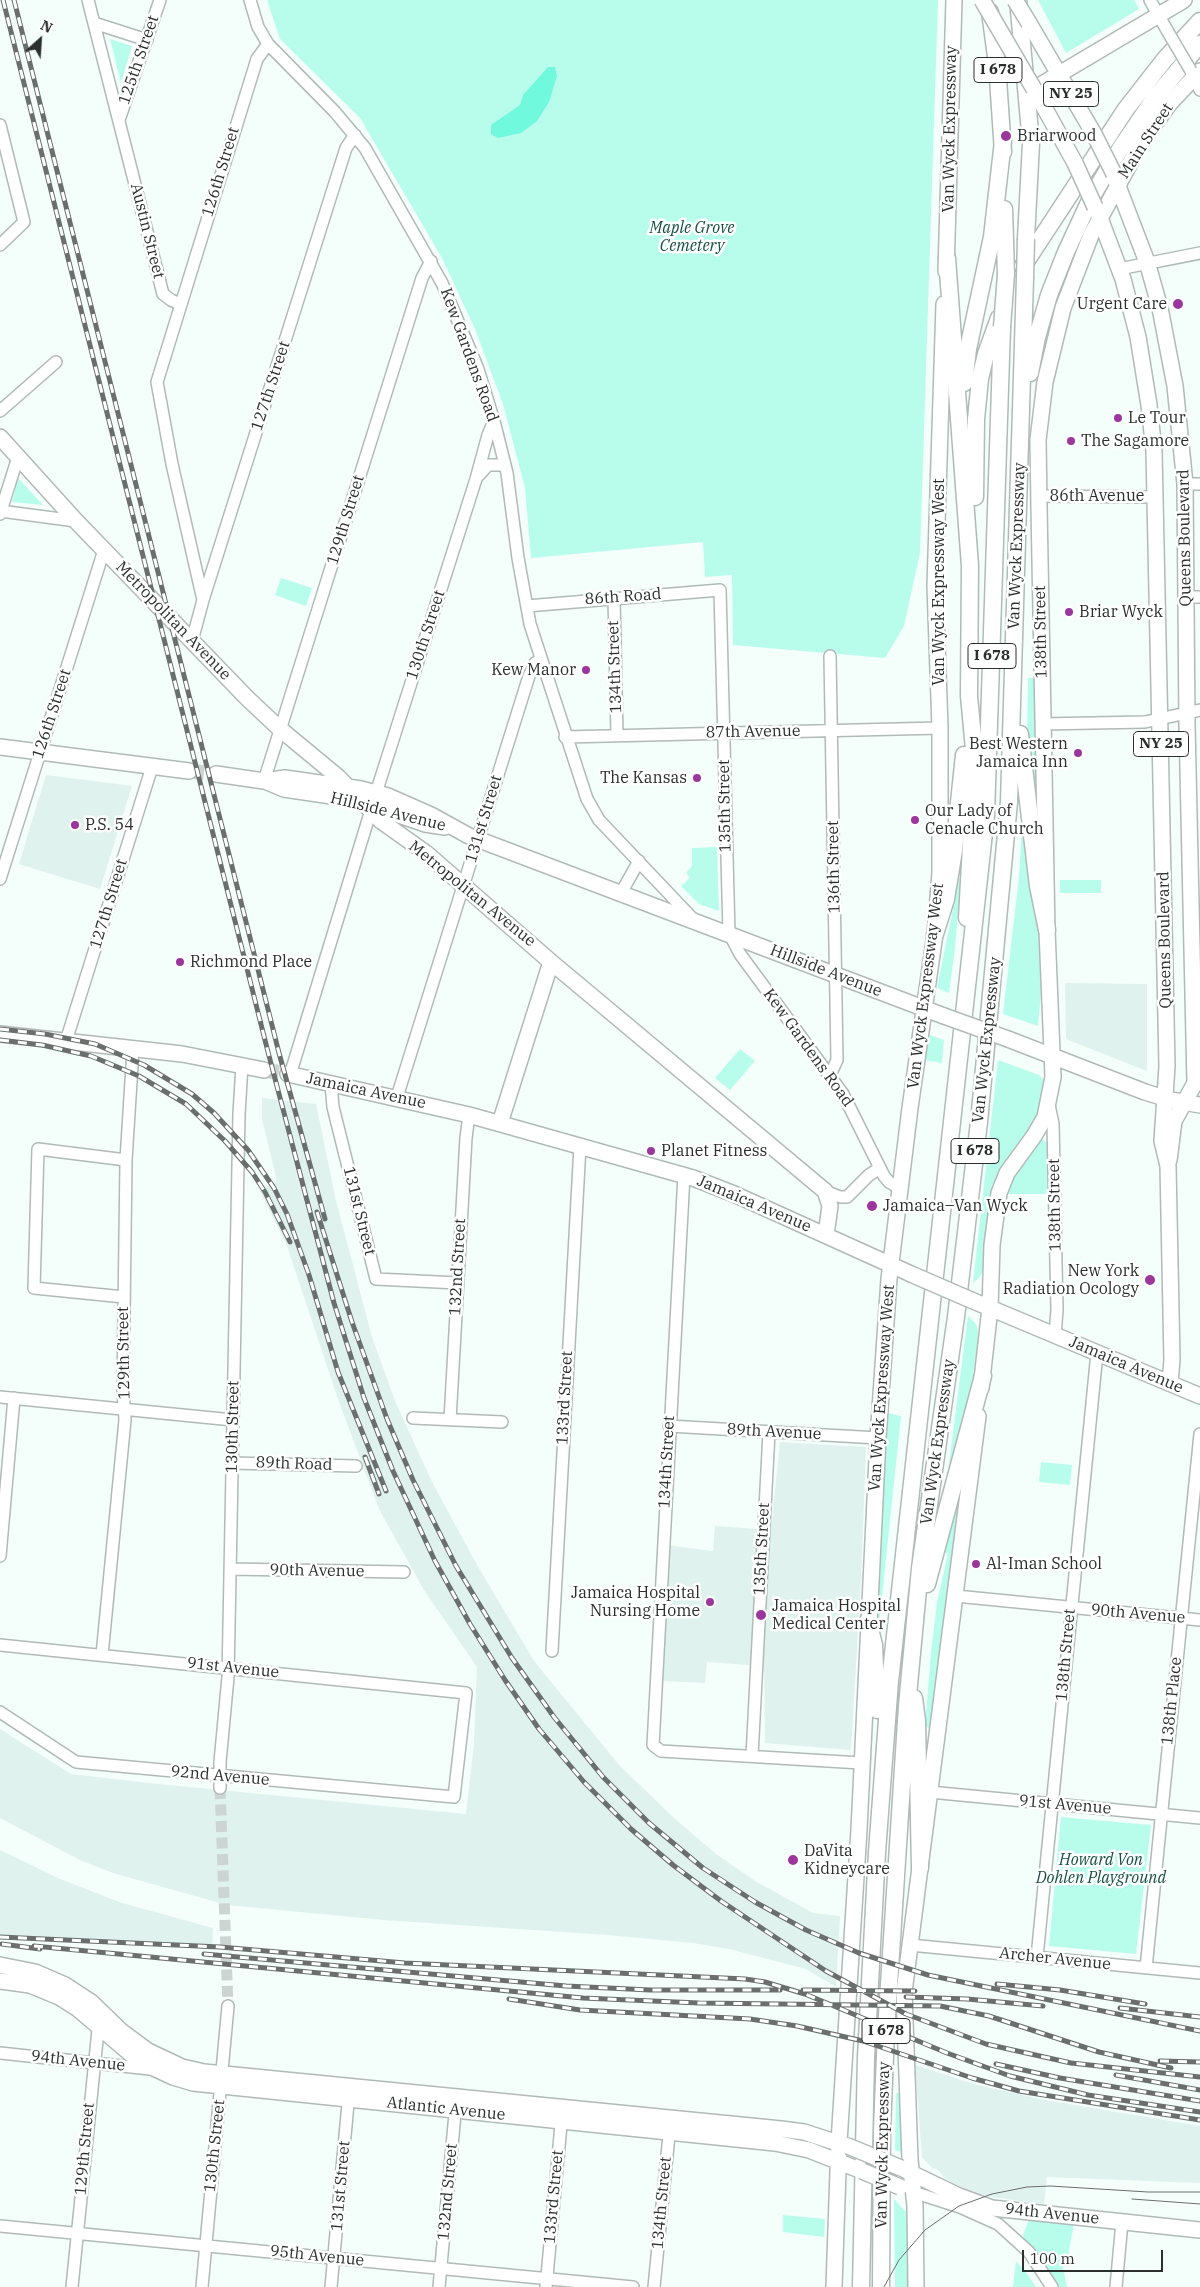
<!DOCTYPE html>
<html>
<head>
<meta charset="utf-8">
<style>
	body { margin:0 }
	#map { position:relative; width:1200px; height:2287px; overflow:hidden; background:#f4fefb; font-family:"IBM Plex Serif",serif }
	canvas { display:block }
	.north { position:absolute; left:15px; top:15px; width:50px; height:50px; -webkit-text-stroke:4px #fff; paint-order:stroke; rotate:26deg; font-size:14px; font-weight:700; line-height:20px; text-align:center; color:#2b2f2e }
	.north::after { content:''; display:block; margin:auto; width:18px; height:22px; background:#2b2f2e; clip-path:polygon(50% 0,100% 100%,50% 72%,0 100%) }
	.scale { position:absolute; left:1022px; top:2250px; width:141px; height:22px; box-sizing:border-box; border:2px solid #2b2f2e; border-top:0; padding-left:6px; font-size:15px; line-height:18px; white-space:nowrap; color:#2b2f2e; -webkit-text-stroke:4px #fff; paint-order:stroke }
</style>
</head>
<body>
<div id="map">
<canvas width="1200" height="2287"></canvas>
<div class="north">N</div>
<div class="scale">100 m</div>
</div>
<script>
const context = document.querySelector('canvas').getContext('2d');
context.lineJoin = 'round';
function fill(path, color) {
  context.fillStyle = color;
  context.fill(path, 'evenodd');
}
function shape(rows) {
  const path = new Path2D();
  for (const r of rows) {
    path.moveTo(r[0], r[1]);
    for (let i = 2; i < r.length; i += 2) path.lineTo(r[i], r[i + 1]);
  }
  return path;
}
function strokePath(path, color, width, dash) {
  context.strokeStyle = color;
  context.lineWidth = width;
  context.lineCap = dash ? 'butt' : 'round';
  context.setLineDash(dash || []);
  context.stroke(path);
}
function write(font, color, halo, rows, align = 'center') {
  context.font = font + ' "IBM Plex Serif",serif';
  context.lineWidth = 5;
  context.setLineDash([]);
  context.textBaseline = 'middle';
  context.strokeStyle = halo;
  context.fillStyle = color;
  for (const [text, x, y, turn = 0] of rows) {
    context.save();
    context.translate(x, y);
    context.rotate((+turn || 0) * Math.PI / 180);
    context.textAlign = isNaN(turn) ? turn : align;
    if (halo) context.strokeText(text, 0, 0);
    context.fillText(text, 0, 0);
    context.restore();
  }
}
fill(shape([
	[46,775,132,786,100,889,19,864],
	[1065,983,1147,984,1147,1071,1066,1039],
	[262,1098,316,1104,336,1201,372,1337,395,1401,432,1482,477,1565,534,1661,619,1765,675,1819,716,1854,755,1881,813,1913,840,1916,836,1987,806,1969,729,1949,693,1943,608,1935,384,1920,227,1905,113,1873,80,1860,0,1818,0,1729,71,1774,158,1784,466,1814,474,1744,477,1667,424,1590,379,1509,338,1399,287,1246,260,1191,277,1181,262,1119],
	[780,1442,866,1447,861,1579,851,1750,765,1743,764,1666,707,1662,705,1683,661,1681,666,1545,713,1551,715,1526,771,1530],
	[0,1850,60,1879,122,1903,213,1928,212,1950,132,1942,0,1936],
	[915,2065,977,2085,1045,2100,1200,2126,1200,2183,1047,2177,1044,2204,998,2198,971,2192,944,2178,937,2169,932,2168,922,2157]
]), '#dff2ed');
fill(shape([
	[267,0,938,0,920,553,904,626,885,658,733,645,732,575,705,577,703,542,531,558,525,488,503,404,475,329,442,258,360,118,280,39],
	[1038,0,1134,0,1139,9,1066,53],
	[110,39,132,46,121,83],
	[18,478,43,505,12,502],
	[281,578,312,588,306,606,275,595],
	[1028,678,1036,678,1037,789,1035,796,1027,745],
	[1023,812,1044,961,1038,1026,1003,1014,1019,877],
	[717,847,719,911,699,904,681,886,690,878,686,873,692,866,692,848],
	[961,878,955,948,949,993,937,988,959,879],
	[1060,880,1101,880,1101,893,1060,893],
	[930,1035,944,1040,942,1063,925,1060],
	[740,1049,755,1061,730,1090,715,1078],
	[998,1060,1039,1075,1045,1081,1040,1109,1031,1131,998,1173,992,1186,983,1271,979,1278,973,1283],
	[1042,1139,1047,1143,1049,1194,1006,1194,1010,1181],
	[968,1316,976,1324,978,1332,977,1344,971,1393,943,1511],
	[887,1413,901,1416,878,1635,876,1635],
	[1041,1462,1072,1465,1070,1485,1039,1482],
	[961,1468,966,1474,932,1731,925,1725,931,1653,937,1603,948,1553,943,1553],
	[1061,1817,1151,1825,1136,1954,1049,1946],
	[896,2093,899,2093,902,2152,895,2150],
	[894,2199,906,2212,909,2238,910,2287,895,2287],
	[783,2215,825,2219,824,2237,783,2232],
	[1029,2219,1074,2223,1067,2262,1062,2263,1067,2287,1056,2287,1025,2241,1023,2235],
	[1016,2261,1028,2275,1036,2287,1013,2287]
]), '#b8fdec');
fill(shape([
	[548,67,555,67,557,76,549,102,537,121,521,133,498,138,491,134,491,125,520,105,523,95]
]), '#71f9dd');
strokePath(shape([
	[220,1788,228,2006]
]), '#ccd5d2', 11, [11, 5.5]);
strokePath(shape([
	[189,771,216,774],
	[264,1070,288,1074]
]), '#ccd5d2', 15, [15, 8]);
const minor = shape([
	[88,0,163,294,171,300,180,304],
	[250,0,258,27,268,44,335,112,365,148,442,283,478,369,494,421,507,473,518,558,530,624,587,799,599,820,694,920],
	[1150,0,1168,32],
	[94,23,147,40],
	[1191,71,1200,90],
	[119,120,160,0],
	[0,125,24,222,0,245],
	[1119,269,1200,253],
	[0,411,56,362],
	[479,475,488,465,505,465],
	[1185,484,1200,484],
	[1039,496,1155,497],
	[0,511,76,521],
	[0,514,18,457],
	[1186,597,1200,597],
	[614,598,617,735],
	[203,600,172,464,157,382,257,59,268,44],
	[527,606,720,590,729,933,740,954,843,1094,884,1176,889,1182,899,1188],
	[192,641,203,600,346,148,355,135],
	[1042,724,1145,722,1200,710],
	[565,737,940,728],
	[264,781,422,278,431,261],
	[376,793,476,479,488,435,494,421],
	[0,879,104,550],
	[621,893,639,861],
	[66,1041,152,767],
	[290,1075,371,810],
	[830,1075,837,1060,830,656],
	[331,1084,333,1107,376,1279,458,1283],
	[397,1097,529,676,535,663,541,659],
	[1049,1105,1053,1124,1057,1310,1055,1335],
	[684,1175,653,1745,661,1751,861,1763],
	[825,1191,840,1197,847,1197,869,1175,880,1168],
	[124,1297,34,1288,38,1149,126,1160],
	[0,1397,233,1420],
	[413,1418,502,1422],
	[450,1420,466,1138,469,1115],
	[669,1426,878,1438],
	[232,1463,356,1466],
	[0,1556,14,1398],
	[230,1569,404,1572],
	[956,1596,1200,1620],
	[0,1645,466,1693,454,1797,76,1762,0,1712],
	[552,1651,580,1146],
	[102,1655,125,1420,123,1390,126,1160,133,1050],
	[752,1756,769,1432],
	[220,1788,220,1762,228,1677,239,1114,242,1065],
	[930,1792,1200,1818],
	[910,1945,1200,1973],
	[1037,1957,1097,1353],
	[1146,1968,1200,1434],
	[0,2053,150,2069],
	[913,2192,960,2207,998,2224,1029,2252,1052,2287],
	[0,2226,633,2287],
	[72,2287,99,2020],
	[202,2287,228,2006],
	[331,2287,349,2093],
	[439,2287,456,2103],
	[546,2287,562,2114],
	[654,2287,670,2125],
	[1116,2287,1122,2222]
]);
const major = shape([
	[1029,23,1094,134],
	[1075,163,1034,89,1184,0],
	[1116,181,1147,262,1160,308,1175,386,1185,484,1187,725,1195,1083,1174,1121,1169,1160],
	[1098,213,1123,279,1138,337,1149,405,1154,451,1167,1066,1162,1141,1168,1166,1172,1360,1170,1383],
	[946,271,954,0],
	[0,437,76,521,247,698,280,729,338,777,381,821,426,853,551,962,825,1191,830,1206,826,1235],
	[0,747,189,771],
	[216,774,264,781,285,778,361,789,388,796,431,815,469,836,944,1016],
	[265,781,284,789,352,799,425,824,445,827],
	[0,1034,182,1054,264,1070],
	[1008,1039,1145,1092,1171,1100,1200,1105],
	[288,1074,469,1115,693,1178,734,1194,911,1274],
	[500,1123,551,962],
	[971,1300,1200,1396],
	[981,1388,990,1308,992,1245,999,1193,1007,1173,1034,1136,1045,1117,1053,1077,1047,930,1039,507,1038,440,1045,382,1063,308,1091,235,1142,141,1170,103,1200,71],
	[0,1965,35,1972,65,1985,91,2002,121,2031,148,2051,182,2067,204,2072,781,2129,804,2132,847,2146],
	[0,1981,30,1985,59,1997,78,2009,139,2061,173,2077,193,2083,775,2143,809,2150,862,2171],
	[905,2170,959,2196,992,2208,1200,2230],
	[834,2287,839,2142,859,1830,878,1438,889,1279,910,1108,935,934,940,873,940,728,935,586,944,304],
	[916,2287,915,2206,910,2160,904,1992,978,1416]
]);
const highway = shape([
	[1018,0,1031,143,1026,239],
	[990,12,997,64,1003,152],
	[1004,209,1006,274],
	[947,258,970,566,969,696,974,749,974,790,967,918],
	[1023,266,1126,109,1165,59,1200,21],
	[1030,373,1037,337,1049,295,1066,252,1091,198,1120,149,1154,99,1200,44],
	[964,383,968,349,992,237,1003,141],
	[975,497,976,419,980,379,986,354,999,318],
	[1020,734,1038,886,1047,930],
	[935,934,946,899,954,850,964,755],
	[927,1584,983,1376],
	[868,1621,874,1645,877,1710],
	[914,1698,917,1721,920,1868],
	[861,2287,866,2057,877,1852,890,1681,986,815,1002,327],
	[881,2287,882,2130,886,2031,907,1706,920,1568,956,1317,979,1122,1009,802,1025,278]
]);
strokePath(minor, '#b1bab7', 14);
strokePath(major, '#b1bab7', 18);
strokePath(highway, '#b1bab7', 19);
strokePath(minor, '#fff', 11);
strokePath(major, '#fff', 15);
strokePath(highway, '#fff', 16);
strokePath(shape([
	[1132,2199,1200,2204],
	[884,2287,899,2260,925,2230,959,2206,992,2194,1027,2187,1050,2186,1148,2192,1200,2192]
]), '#6a6f6e', 1);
const rail = shape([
	[3,0,268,1052,334,1303,364,1398,393,1471,435,1561,470,1624,505,1680,539,1729,584,1782,631,1829,673,1865,721,1901,826,1971,906,2014,986,2044,1071,2063,1200,2077],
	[14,0,279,1053,325,1219],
	[0,1029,45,1034,95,1044,144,1065,192,1094,214,1113,248,1150,274,1188,287,1214,309,1275,338,1372,386,1491],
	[0,1040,42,1045,91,1056,139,1076,186,1104,225,1141,252,1172,265,1192,290,1242],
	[317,1212,352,1322,387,1419,413,1480,456,1566,512,1658,554,1717,603,1777,649,1823,703,1868,755,1902,806,1930,859,1953,928,1975,1200,2031],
	[365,1457,379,1494],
	[0,1937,220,1947,405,1963,745,1979,765,1982,805,1994,947,2053,1010,2076,1088,2095,1200,2112],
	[2,1944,40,1949],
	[34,1946,583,1998,699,2003,940,2006,989,2016,1099,2052,1171,2068],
	[204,1954,566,1986,650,1990,780,1990],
	[997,1984,1060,1990,1145,2004],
	[803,1990,915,1991],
	[906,1997,967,1999,1043,2006],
	[509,1999,580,2010,750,2019,797,2026,863,2041,972,2078,1019,2091,1200,2120],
	[1120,2008,1200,2017],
	[1160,2061,1200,2062],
	[996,2064,1060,2078,1200,2101],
	[1116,2075,1200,2090]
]);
strokePath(rail, '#6a6f6e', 5);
strokePath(rail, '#fff', 3, [9]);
const minorBridge = shape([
	[1168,32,1191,71]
]);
const majorBridge = shape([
	[982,0,1034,89],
	[1015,0,1029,23],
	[1094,134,1114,174],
	[1075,163,1095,207],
	[944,1016,1008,1039],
	[911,1274,971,1300],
	[848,2146,901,2168],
	[862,2171,900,2187]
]);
const highwayBridge = shape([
	[1025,278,1026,239],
	[1002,327,1006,274]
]);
strokePath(minorBridge, '#b1bab7', 14, []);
strokePath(majorBridge, '#b1bab7', 18, []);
strokePath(highwayBridge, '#b1bab7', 19, []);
strokePath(minorBridge, '#fff', 11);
strokePath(majorBridge, '#fff', 15);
strokePath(highwayBridge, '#fff', 16);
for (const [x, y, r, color] of [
	[1006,136,6,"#9b369c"],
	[1178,304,6,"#9b369c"],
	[1118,418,5,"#9b369c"],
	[1071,441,5,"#9b369c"],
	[1069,612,5,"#9b369c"],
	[586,670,5,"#9b369c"],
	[1078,753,5,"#9b369c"],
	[697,778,5,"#9b369c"],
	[915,820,5,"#9b369c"],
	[75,825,5,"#9b369c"],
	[180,962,5,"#9b369c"],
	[651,1151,5,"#9b369c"],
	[872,1206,6,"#9b369c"],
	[1150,1280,6,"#9b369c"],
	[976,1564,5,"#9b369c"],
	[710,1602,5,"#9b369c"],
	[761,1615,6,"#9b369c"],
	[793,1860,6,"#9b369c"]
]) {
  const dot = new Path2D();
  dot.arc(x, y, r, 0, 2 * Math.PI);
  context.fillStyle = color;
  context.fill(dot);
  strokePath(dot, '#fff', 2);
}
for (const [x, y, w] of [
	[998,70,48],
	[1071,94,55],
	[992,656,48],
	[1161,744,55],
	[975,1151,48],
	[886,2031,48]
]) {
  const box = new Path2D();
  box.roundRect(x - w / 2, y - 12.5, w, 25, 4);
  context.fillStyle = '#fff';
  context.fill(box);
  strokePath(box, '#2b2f2e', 1);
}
write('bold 15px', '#2b2f2e', null, [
	["I 678",998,70],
	["NY 25",1071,94],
	["I 678",992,656],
	["NY 25",1161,744],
	["I 678",975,1151],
	["I 678",886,2031]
]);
write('16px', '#2b2f2e', '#fff', [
	["125th Street",139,60,-71],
	["Van Wyck Expressway",950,129,-89],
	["Main Street",1146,141,-57],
	["126th Street",221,172,-73],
	["Austin Street",147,231,76],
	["Kew Gardens Road",469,355,70],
	["127th Street",271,386,-72],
	["86th Avenue",1097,496],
	["129th Street",346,520,-73],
	["Queens Boulevard",1185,538,-91],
	["Van Wyck Expressway",1017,546,-88],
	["Van Wyck Expressway West",939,582,-90],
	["86th Road",623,597,-4],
	["Metropolitan Avenue",173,621,46],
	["138th Street",1041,632,-91],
	["130th Street",426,635,-72],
	["134th Street",615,667,-92],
	["126th Street",52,714,-72],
	["87th Avenue",753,732,-1],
	["135th Street",725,806,-91],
	["Hillside Avenue",388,812,14],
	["131st Street",484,819,-73],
	["136th Street",834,867,-91],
	["Metropolitan Avenue",472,894,39],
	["127th Street",109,904,-73],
	["Queens Boulevard",1165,940,-91],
	["Hillside Avenue",826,971,21],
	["Van Wyck Expressway West",926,986,-83],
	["Van Wyck Expressway",987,1040,-84],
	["Kew Gardens Road",808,1048,54],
	["Jamaica Avenue",366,1091,12],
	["Jamaica Avenue",754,1204,23],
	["138th Street",1055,1205,-91],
	["131st Street",359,1211,76],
	["132nd Street",458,1267,-87],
	["129th Street",124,1353,-91],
	["Jamaica Avenue",1126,1365,23],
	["Van Wyck Expressway West",882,1388,-86],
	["133rd Street",565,1398,-87],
	["130th Street",233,1427,-89],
	["89th Avenue",774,1432,3],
	["Van Wyck Expressway",938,1442,-82],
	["134th Street",667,1462,-87],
	["89th Road",294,1464,2],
	["135th Street",762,1549,-87],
	["90th Avenue",317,1571,1],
	["90th Avenue",1138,1614,5],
	["138th Street",1066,1655,-85],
	["91st Avenue",233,1668,6],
	["138th Place",1172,1701,-84],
	["92nd Avenue",220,1776,5],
	["91st Avenue",1065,1805,5],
	["Archer Avenue",1055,1959,6],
	["94th Avenue",78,2061,6],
	["Atlantic Avenue",446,2109,6],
	["Van Wyck Expressway",883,2145,-89],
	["130th Street",215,2146,-84],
	["129th Street",85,2149,-85],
	["131st Street",341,2186,-85],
	["132nd Street",448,2192,-85],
	["133rd Street",554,2197,-85],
	["134th Street",662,2203,-85],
	["94th Avenue",1052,2214,6],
	["95th Avenue",317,2256,6]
]);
write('16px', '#2b2f2e', '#fff', [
	["Briarwood",1017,136],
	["Urgent Care",1167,304,"right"],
	["Le Tour",1128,418],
	["The Sagamore",1081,441],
	["Briar Wyck",1079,612],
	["Kew Manor",576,670,"right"],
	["Best Western",1068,744,"right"],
	["Jamaica Inn",1068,762,"right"],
	["The Kansas",687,778,"right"],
	["Our Lady of",925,811],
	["Cenacle Church",925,829],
	["P.S. 54",85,825],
	["Richmond Place",190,962],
	["Planet Fitness",661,1151],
	["Jamaica–Van Wyck",883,1206],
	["New York",1139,1271,"right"],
	["Radiation Ocology",1139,1289,"right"],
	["Al-Iman School",986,1564],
	["Jamaica Hospital",700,1593,"right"],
	["Nursing Home",700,1611,"right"],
	["Jamaica Hospital",772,1606],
	["Medical Center",772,1624],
	["DaVita",804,1851],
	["Kidneycare",804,1869]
], 'left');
write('italic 16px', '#155045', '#fff', [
	["Maple Grove",692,228],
	["Cemetery",692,246],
	["Howard Von",1101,1860],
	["Dohlen Playground",1101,1878]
]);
</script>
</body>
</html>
